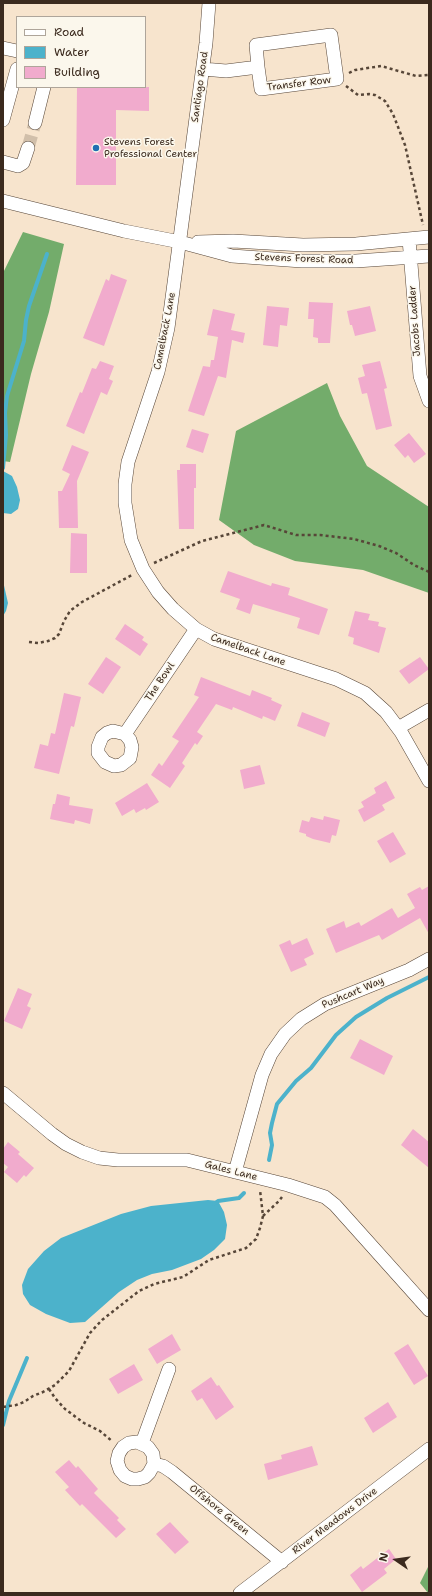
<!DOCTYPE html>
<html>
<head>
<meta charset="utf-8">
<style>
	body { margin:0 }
	#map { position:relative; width:432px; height:1596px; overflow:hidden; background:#f7e4cd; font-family:"Shantell Sans",sans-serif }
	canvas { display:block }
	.frame { position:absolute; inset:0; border:4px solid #3b2a1e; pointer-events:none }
	.legend { position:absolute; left:16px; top:16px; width:130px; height:72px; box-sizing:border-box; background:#fbf7ec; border:1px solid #aea59a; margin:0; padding:5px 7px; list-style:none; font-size:12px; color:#3b2a1e }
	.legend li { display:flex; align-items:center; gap:8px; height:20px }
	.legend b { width:20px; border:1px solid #aea59a }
	.north { position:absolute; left:376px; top:1540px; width:40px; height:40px; -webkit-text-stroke:3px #fbf7ec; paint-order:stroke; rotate:283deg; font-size:11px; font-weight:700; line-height:16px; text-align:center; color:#3b2a1e }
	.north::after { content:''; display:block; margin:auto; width:14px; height:18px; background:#3b2a1e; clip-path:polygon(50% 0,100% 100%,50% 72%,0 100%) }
</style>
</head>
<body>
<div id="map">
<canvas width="432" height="1596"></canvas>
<div class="frame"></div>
<ul class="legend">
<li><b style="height:5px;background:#fff"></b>Road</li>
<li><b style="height:11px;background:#4cb2cb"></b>Water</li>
<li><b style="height:11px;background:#f1abcd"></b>Building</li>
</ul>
<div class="north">N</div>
</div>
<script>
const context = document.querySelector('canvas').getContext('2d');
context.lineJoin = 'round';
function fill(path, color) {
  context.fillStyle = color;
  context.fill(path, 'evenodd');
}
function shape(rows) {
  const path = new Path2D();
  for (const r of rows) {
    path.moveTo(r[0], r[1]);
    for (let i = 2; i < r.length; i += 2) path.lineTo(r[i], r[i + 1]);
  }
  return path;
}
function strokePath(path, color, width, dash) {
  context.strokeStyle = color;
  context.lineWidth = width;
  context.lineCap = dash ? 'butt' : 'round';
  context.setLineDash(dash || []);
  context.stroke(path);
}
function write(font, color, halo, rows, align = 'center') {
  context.font = font + ' "Shantell Sans",sans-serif';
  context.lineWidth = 3;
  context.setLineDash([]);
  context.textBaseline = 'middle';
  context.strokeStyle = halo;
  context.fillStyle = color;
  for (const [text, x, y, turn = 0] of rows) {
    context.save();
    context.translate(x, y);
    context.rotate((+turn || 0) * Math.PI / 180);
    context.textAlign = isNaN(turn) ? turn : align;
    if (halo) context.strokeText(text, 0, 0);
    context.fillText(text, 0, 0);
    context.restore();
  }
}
fill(shape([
	[23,232,64,244,49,312,31,374,10,462,3,461,3,273],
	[327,383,340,416,367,466,429,507,429,593,363,570,295,561,254,545,219,520,236,431],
	[429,1565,429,1593,428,1593,420,1583]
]), '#73ac6b');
fill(shape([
	[3,471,12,476,17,487,20,500,18,509,11,514,3,513],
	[3,581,8,603,6,611,3,616],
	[208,1200,218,1201,224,1212,227,1225,225,1239,214,1250,201,1259,172,1270,152,1274,137,1280,119,1292,85,1322,70,1323,46,1314,30,1305,23,1294,22,1285,28,1269,44,1251,61,1238,121,1214,151,1206]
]), '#4cb2cb');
strokePath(shape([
	[3,468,6,435,5,413,7,396,24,341,26,320,29,306,47,254],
	[269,1160,272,1145,270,1133,272,1123,277,1104,296,1081,311,1068,336,1035,356,1017,387,998,429,977],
	[214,1204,218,1201,239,1198,244,1193],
	[3,1425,9,1401,27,1358]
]), '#4cb2cb', 4);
fill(shape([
	[77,87,149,87,149,111,116,110,116,185,76,185],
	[111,274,127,280,104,346,83,338,106,279,109,281],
	[309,302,333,303,330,343,318,343,318,338,313,337,314,319,308,319],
	[267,306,289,308,287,326,280,325,278,347,263,345],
	[370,306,376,331,355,336,352,325,350,325,347,311],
	[213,309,235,314,231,330,245,333,243,343,232,340,226,378,218,376,204,416,188,411,203,366,210,367,211,360,214,360,218,337,207,335],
	[100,361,114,366,109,379,113,381,107,395,101,392,84,434,66,426,80,392,82,393,92,368,96,369],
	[380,361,387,388,384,389,392,426,376,430,367,393,362,394,358,378,365,376,362,365],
	[192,429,209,434,203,453,186,447],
	[409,433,426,454,414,463,408,455,405,458,394,445],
	[72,445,89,452,77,481,78,528,59,528,58,491,62,491,70,474,62,470],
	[180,464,196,464,196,488,194,488,194,529,179,529,177,470,180,470],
	[71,533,87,534,87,573,70,573],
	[228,571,271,586,272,583,290,588,288,595,328,609,319,635,297,628,300,618,253,604,250,614,236,609,240,599,220,592],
	[355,611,370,614,368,620,379,622,378,626,386,628,379,653,353,644,354,638,348,636],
	[125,624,144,637,142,640,148,644,140,656,115,639],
	[106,657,121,667,103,694,88,684],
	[420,657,429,669,409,684,399,671],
	[201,677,250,696,252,690,272,698,271,700,282,705,275,721,263,716,262,719,233,707,232,710,216,704,197,732,203,736,197,745,195,743,182,763,185,766,170,788,151,775,159,763,162,766,179,741,172,737,199,697,194,695],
	[64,693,81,697,74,727,71,726,59,774,34,768,40,744,48,746,51,733,55,734],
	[302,712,330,723,325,737,297,726],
	[260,765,265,784,244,789,240,770],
	[386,781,395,798,382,805,385,810,364,822,358,810,364,807,361,802,376,793,374,788],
	[147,783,159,802,146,810,145,808,136,813,134,809,122,816,115,803],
	[57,794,70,797,69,805,93,809,90,824,75,820,74,824,50,819,53,804,55,804],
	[324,816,340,820,336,836,332,835,330,843,313,839,306,836,306,834,299,832,302,820,309,822,311,817,323,820],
	[393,832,406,854,390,863,377,841],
	[429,886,429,934,420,918,382,940,379,935,336,953,326,929,344,921,346,928,359,922,361,926,392,908,398,918,415,908,407,894,420,887,422,890],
	[307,938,314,954,304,959,307,965,291,972,279,945,290,940,292,945],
	[18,988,32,994,27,1006,31,1008,22,1029,4,1021],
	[360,1039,393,1056,384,1075,350,1058],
	[413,1129,429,1142,429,1168,401,1145],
	[8,1142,20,1152,18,1154,34,1168,26,1177,24,1175,17,1183,4,1172,8,1167,3,1163,3,1149],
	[172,1334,181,1350,157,1364,148,1349],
	[408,1344,428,1376,414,1385,394,1353],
	[134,1364,143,1380,118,1394,109,1379],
	[211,1377,217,1386,219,1385,234,1407,216,1420,202,1398,197,1401,191,1391],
	[388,1402,397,1417,373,1433,364,1418],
	[312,1446,318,1465,268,1480,264,1464,282,1459,281,1455],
	[69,1460,76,1468,78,1466,98,1489,94,1493,119,1518,117,1520,126,1529,116,1538,82,1504,80,1506,65,1490,69,1487,55,1472],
	[170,1522,189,1542,175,1554,156,1534],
	[389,1549,396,1559,384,1569,387,1573,362,1592,350,1575,361,1566,363,1569]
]), '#f1abcd');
strokePath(shape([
	[28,148,35,123]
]), '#d1bfaa', 13, [13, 6]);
const minor = shape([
	[209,3,206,43,168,328,158,372,128,462,125,484,125,503,131,540,143,569,158,592,173,609,196,629,214,639,336,679,365,693,386,712,401,732,429,781],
	[3,48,17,51],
	[203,69,226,71,258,67,256,45,331,35,337,79,261,89,258,67],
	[3,120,17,69],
	[35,123,44,87],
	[3,162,18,166,23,163,28,148],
	[3,201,124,231,180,242,232,256,302,261,356,261,429,256],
	[409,239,420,376,429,401],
	[198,242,233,241,303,245,356,244,429,237],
	[398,728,429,710],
	[125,734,113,731,107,733,102,737,98,747,98,753,105,762,114,766,121,765,130,758,132,747,130,740,125,734,196,629],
	[3,1093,52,1134,66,1144,82,1152,99,1158,118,1160,187,1160,288,1185,325,1197,335,1205,429,1310],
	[235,1172,262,1075,271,1054,285,1034,301,1019,325,1004,409,970,429,959],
	[142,1443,169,1369],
	[154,1464,149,1473,145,1477,138,1479,132,1479,125,1476,120,1470,117,1461,119,1453,123,1447,129,1443,137,1442,148,1447,153,1454,154,1464,163,1466,172,1472,282,1562],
	[240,1593,429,1449]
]);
strokePath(minor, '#574638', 14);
strokePath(shape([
	[349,73,355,70,381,66,416,76,429,75],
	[346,86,358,95,369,94,375,95,385,101,393,114,405,145,423,225],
	[154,563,202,541,264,525,296,535,320,535,354,539,379,546,396,553,414,565,429,572],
	[29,642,38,643,48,641,55,638,59,634,64,621,70,611,82,602,132,575],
	[263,1216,279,1201,282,1197],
	[49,1389,55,1398,65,1409,84,1423,100,1431,112,1441],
	[3,1407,16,1405,24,1402,33,1396,43,1392,55,1385,69,1371,90,1333,102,1320,139,1291,154,1284,183,1277,209,1260,246,1248,256,1239,260,1228,263,1216,260,1190]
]), '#574638', 2.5, [3, 3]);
strokePath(minor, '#fff', 13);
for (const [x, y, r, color] of [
	[96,148,4,"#1f6fb2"]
]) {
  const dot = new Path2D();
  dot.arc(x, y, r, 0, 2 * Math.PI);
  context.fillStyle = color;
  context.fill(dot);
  strokePath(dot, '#fbf7ec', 1.5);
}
write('10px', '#3b2a1e', '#fbf7ec', [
	["Transfer Row",299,84,-7],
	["Santiago Road",200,87,-82],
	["Stevens Forest Road",304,259,2],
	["Jacobs Ladder",415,321,-94],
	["Camelback Lane",165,331,-79],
	["Camelback Lane",248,650,19],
	["The Bowl",160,682,-56],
	["Pushcart Way",353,993,-23],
	["Gales Lane",231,1171,14],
	["Offshore Green",219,1510,39],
	["River Meadows Drive",335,1521,-37]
]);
write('10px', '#3b2a1e', '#fbf7ec', [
	["Stevens Forest",104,142],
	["Professional Center",104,154]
], 'left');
</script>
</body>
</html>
